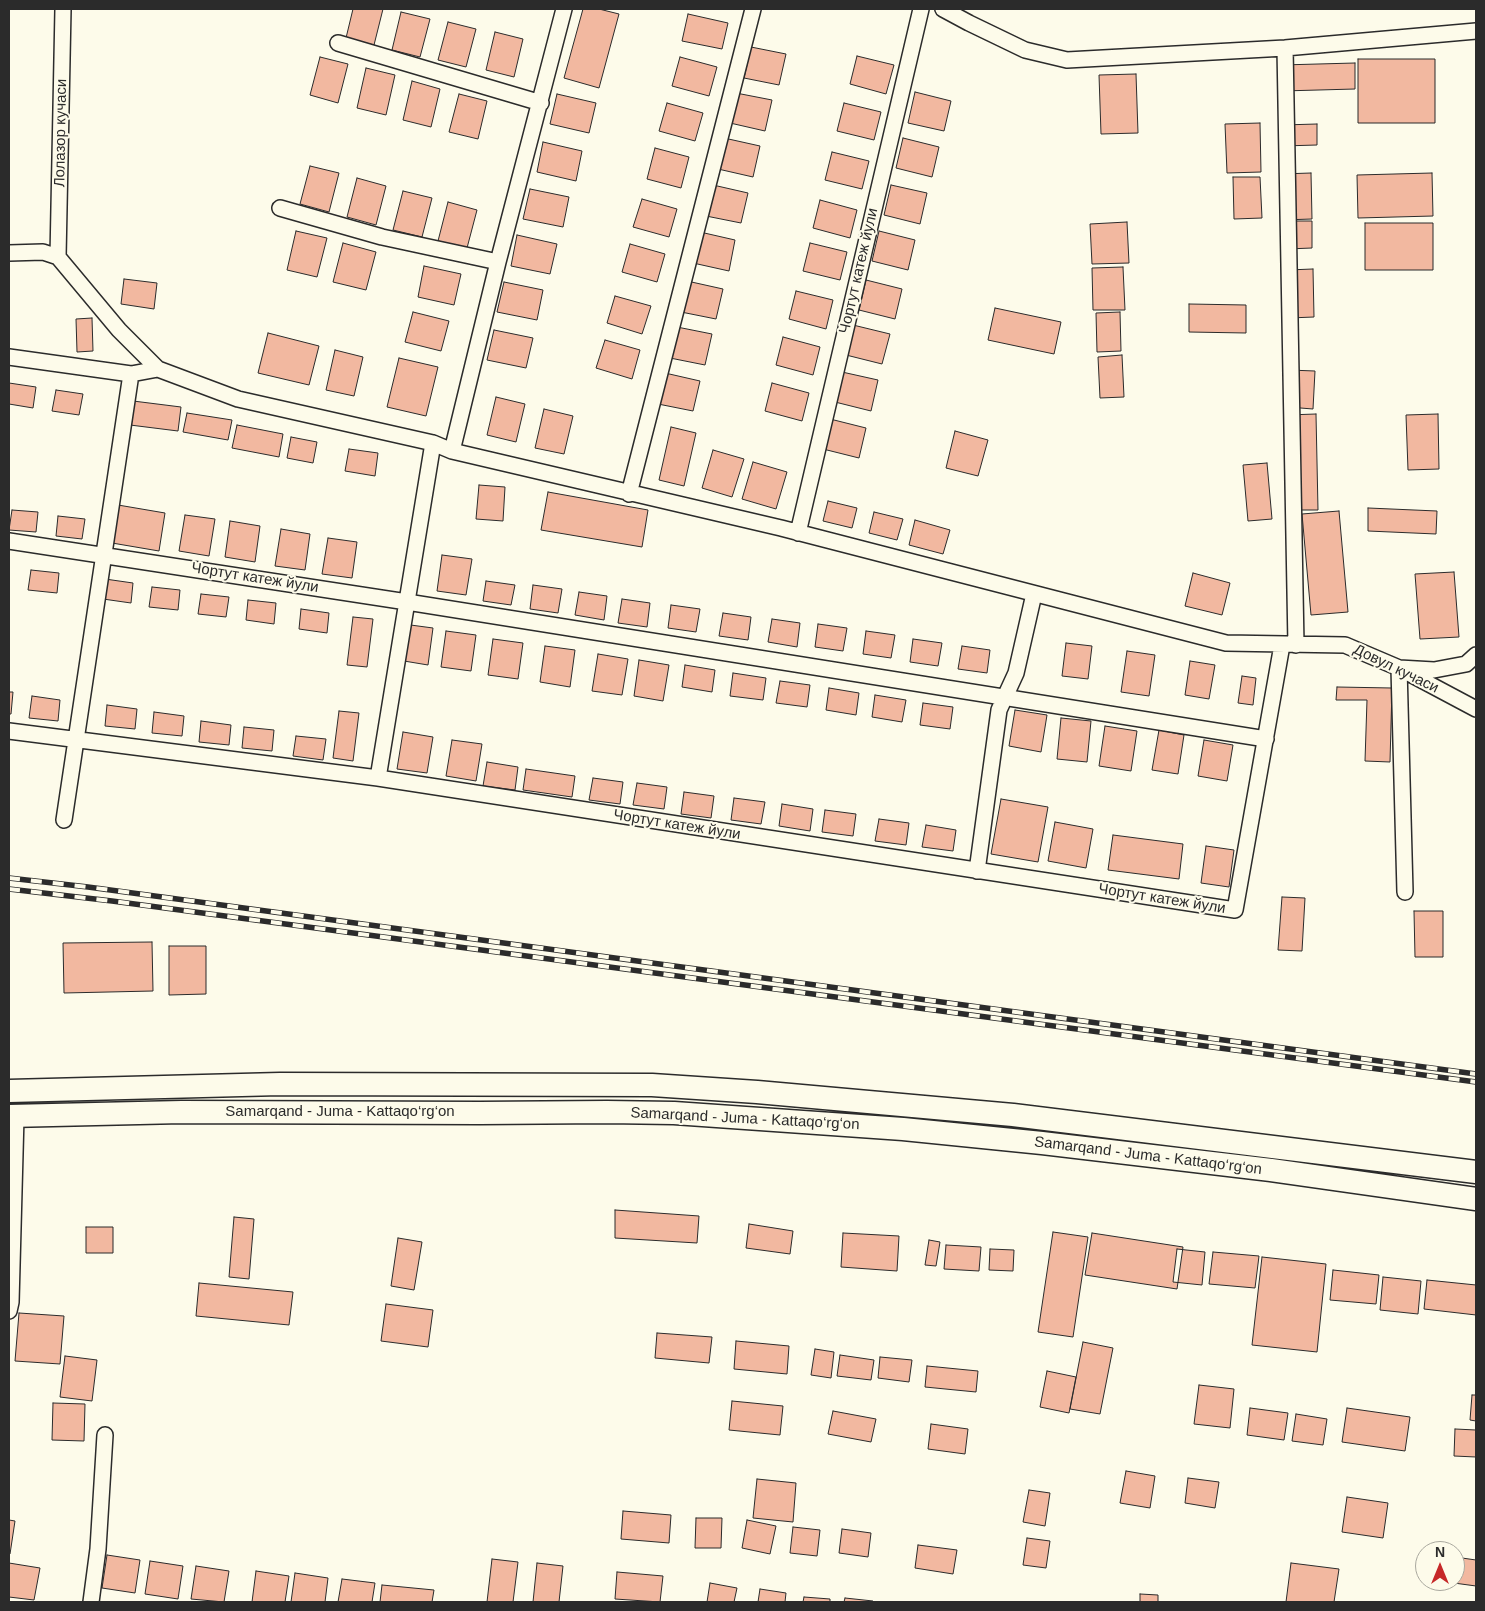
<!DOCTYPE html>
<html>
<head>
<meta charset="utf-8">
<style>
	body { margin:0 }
	#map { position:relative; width:1485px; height:1611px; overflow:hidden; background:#fdfbea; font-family:Arial,sans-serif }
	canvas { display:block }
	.frame { position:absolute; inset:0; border:10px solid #2b2b2b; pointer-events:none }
	.north { position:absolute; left:1415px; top:1541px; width:50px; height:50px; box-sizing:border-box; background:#fdfbea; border:1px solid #a9a89e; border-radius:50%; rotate:0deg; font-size:14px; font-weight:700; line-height:20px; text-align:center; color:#2b2b2b }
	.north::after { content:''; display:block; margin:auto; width:18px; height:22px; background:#c62828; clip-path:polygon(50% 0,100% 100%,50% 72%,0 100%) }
</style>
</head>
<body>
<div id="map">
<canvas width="1485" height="1611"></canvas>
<div class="frame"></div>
<div class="north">N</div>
</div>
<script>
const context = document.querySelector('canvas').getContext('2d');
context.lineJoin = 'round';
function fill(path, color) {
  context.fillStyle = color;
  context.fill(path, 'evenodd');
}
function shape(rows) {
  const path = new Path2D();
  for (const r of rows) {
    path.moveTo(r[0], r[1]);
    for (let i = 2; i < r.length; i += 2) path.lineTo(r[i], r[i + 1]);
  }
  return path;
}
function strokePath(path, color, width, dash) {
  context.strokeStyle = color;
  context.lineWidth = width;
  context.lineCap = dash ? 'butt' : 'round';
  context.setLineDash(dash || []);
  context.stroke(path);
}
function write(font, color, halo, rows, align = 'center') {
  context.font = font + ' Arial,sans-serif';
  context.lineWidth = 4;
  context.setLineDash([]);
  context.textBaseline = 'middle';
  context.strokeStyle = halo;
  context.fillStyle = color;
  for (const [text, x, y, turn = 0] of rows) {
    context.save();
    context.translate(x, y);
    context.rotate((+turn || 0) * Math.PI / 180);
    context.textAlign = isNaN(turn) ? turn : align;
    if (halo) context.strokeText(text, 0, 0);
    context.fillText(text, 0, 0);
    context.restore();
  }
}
const building = shape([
	[353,9,383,9,374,45,346,38,353,9],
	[583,9,599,9,619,14,599,88,564,78,583,9],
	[401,12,430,19,420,57,392,50,401,12],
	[688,14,728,23,722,49,682,41,688,14],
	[448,22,476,29,466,67,438,60,448,22],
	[495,32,523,39,514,77,486,70,495,32],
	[751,47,786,54,779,85,744,78,751,47],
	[857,56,894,65,886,94,850,84,857,56],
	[320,57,348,64,338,103,310,95,320,57],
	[680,57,717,67,709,96,672,86,680,57],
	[1358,59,1435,59,1435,123,1358,123,1358,59],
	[1355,63,1355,89,1282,91,1281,65,1355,63],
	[366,68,395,75,386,115,357,108,366,68],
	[1136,74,1138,133,1101,134,1099,75,1136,74],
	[412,81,440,89,431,127,403,120,412,81],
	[915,92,951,101,944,131,908,123,915,92],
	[736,93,772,100,765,131,730,123,736,93],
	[459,94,487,101,478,139,449,132,459,94],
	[557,94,596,103,589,133,550,124,557,94],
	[667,103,703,113,695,141,659,131,667,103],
	[844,103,881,112,874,140,837,131,844,103],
	[1260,123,1261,172,1227,173,1225,124,1260,123],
	[1317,124,1317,145,1282,146,1282,125,1317,124],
	[724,138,760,146,753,177,718,169,724,138],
	[903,138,939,147,932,177,896,168,903,138],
	[543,142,582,151,576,181,537,172,543,142],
	[655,148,689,157,681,188,647,179,655,148],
	[832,152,869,161,862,189,825,180,832,152],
	[310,166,339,173,329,212,300,204,310,166],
	[1311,173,1312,219,1282,220,1281,174,1311,173],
	[1432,173,1433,216,1358,218,1357,175,1432,173],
	[1233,177,1260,177,1262,218,1234,219,1233,177],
	[357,178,386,186,376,225,347,217,357,178],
	[713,185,748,193,741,223,706,216,713,185],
	[891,185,927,193,920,224,884,215,891,185],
	[530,189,569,197,563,227,523,219,530,189],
	[403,191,432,198,422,237,393,230,403,191],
	[642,199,677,209,669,237,633,227,642,199],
	[820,200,857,210,850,238,813,228,820,200],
	[448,202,477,210,467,248,438,241,448,202],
	[1286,221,1312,221,1312,248,1287,249,1286,221],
	[1127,222,1129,263,1092,264,1090,224,1127,222],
	[1365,223,1433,223,1433,270,1365,270,1365,223],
	[296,231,327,238,317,277,287,270,296,231],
	[879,231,915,240,908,270,872,261,879,231],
	[700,232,735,240,729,271,693,263,700,232],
	[517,235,557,244,550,274,511,266,517,235],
	[343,243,376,252,366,290,333,282,343,243],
	[810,243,847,252,840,280,803,271,810,243],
	[630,244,665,254,657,282,622,272,630,244],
	[424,266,461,274,454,305,418,297,424,266],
	[1123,267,1125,310,1093,310,1092,268,1123,267],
	[1313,269,1314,317,1289,318,1288,270,1313,269],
	[124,279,157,283,154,309,121,304,124,279],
	[866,280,902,289,895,319,859,310,866,280],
	[687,281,723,289,716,319,681,312,687,281],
	[504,282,543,290,537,320,497,312,504,282],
	[796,291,833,300,826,329,789,319,796,291],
	[615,296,651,306,642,334,607,323,615,296],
	[1189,304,1246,305,1246,333,1189,332,1189,304],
	[995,308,1061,322,1054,354,988,340,995,308],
	[413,312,449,321,441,351,405,342,413,312],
	[1120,312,1121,351,1097,352,1096,313,1120,312],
	[92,318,93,351,77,352,76,319,92,318],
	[853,325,890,334,882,364,846,355,853,325],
	[677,327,712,334,705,365,670,358,677,327],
	[494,330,533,338,526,368,487,360,494,330],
	[268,333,319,346,309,385,258,373,268,333],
	[783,337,820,347,813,375,776,365,783,337],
	[605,340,640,350,632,379,596,368,605,340],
	[335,350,363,357,354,396,326,390,335,350],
	[1122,355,1124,397,1100,398,1098,357,1122,355],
	[399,358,438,367,426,416,387,407,399,358],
	[1289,370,1315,371,1313,409,1288,407,1289,370],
	[842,372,878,380,871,411,835,402,842,372],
	[665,373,700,381,693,411,658,404,665,373],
	[9,383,36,387,33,408,9,404,9,383],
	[772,383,809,393,802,421,765,411,772,383],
	[56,390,83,394,79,415,52,411,56,390],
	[496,397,525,404,516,442,487,435,496,397],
	[133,401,181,407,178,431,130,425,133,401],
	[544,409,573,416,564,454,535,448,544,409],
	[187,413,232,420,228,440,183,432,187,413],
	[1316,414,1318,510,1289,510,1287,415,1316,414],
	[1438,414,1439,469,1408,470,1406,415,1438,414],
	[830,419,866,428,859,458,823,449,830,419],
	[237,425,283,434,279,457,232,448,237,425],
	[671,427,696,433,684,486,659,480,671,427],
	[955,431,988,440,978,476,946,468,955,431],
	[291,437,317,442,313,463,287,458,291,437],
	[349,449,378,453,375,476,345,471,349,449],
	[713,450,744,459,732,497,702,488,713,450],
	[753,462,787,472,776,509,742,499,753,462],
	[1267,463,1272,519,1248,521,1243,465,1267,463],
	[479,485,505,487,503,521,476,519,479,485],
	[548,492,648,510,642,547,541,530,548,492],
	[828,501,857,508,852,528,823,521,828,501],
	[118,505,165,513,159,551,112,543,118,505],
	[1368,508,1437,511,1436,534,1368,531,1368,508],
	[12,510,38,512,36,532,9,530,12,510],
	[1339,511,1348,612,1311,615,1302,514,1339,511],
	[874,512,903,519,897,540,869,533,874,512],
	[185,515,215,519,209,556,179,551,185,515],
	[58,516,85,519,82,539,56,536,58,516],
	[915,520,950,530,943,554,909,545,915,520],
	[230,521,260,526,255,562,225,557,230,521],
	[281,529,310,534,305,570,275,566,281,529],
	[328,538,357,542,352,578,322,574,328,538],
	[442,555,472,559,466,595,437,591,442,555],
	[31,570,59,573,57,593,28,590,31,570],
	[1454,572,1459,637,1420,639,1415,574,1454,572],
	[1193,573,1230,583,1222,615,1185,606,1193,573],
	[105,579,133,583,131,603,103,599,105,579],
	[486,581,515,585,511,605,483,601,486,581],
	[533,585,562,589,558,613,530,609,533,585],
	[152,587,180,590,178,610,149,607,152,587],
	[579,592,607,596,604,620,575,615,579,592],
	[201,594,229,597,226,617,198,614,201,594],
	[622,599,650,603,647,627,618,623,622,599],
	[248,600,276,603,274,624,246,620,248,600],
	[671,605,700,609,696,632,668,628,671,605],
	[301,609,329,613,327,633,299,629,301,609],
	[723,613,751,617,748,640,719,636,723,613],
	[353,617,373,619,367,667,347,665,353,617],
	[772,619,800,623,797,647,768,642,772,619],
	[403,624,433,628,428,665,398,660,403,624],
	[818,624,847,628,843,651,815,647,818,624],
	[446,631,476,635,471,671,441,667,446,631],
	[866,631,895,635,891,658,863,654,866,631],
	[493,639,523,643,518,679,488,675,493,639],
	[913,639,942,643,938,666,910,662,913,639],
	[1066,643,1092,646,1088,679,1062,676,1066,643],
	[545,646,575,650,570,687,540,682,545,646],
	[962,646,990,650,987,673,958,669,962,646],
	[1127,651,1155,655,1149,696,1121,692,1127,651],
	[598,654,628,659,622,695,592,691,598,654],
	[639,660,669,665,663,701,634,696,639,660],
	[1190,661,1215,665,1209,699,1185,695,1190,661],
	[685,665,715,670,712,692,682,687,685,665],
	[733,673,766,678,763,700,730,696,733,673],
	[1242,676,1256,678,1253,705,1238,703,1242,676],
	[780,681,810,685,807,707,776,703,780,681],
	[1337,687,1392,688,1390,762,1365,761,1367,700,1336,700,1337,687],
	[829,688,859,693,856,715,826,710,829,688],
	[9,692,13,692,11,714,9,714,9,692],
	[875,695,906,700,902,722,872,717,875,695],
	[32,696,60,700,58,721,29,718,32,696],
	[923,703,953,707,950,729,920,725,923,703],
	[107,705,137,709,135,729,105,726,107,705],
	[1015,710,1047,715,1041,752,1009,746,1015,710],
	[339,711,359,713,353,761,333,758,339,711],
	[154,712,184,716,182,736,152,733,154,712],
	[1061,718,1091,721,1087,762,1057,759,1061,718],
	[201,721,231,725,229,745,199,742,201,721],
	[1105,726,1137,731,1131,771,1099,766,1105,726],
	[244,727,274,730,272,751,242,748,244,727],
	[1159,730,1184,735,1178,774,1152,770,1159,730],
	[403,732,433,737,427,773,397,769,403,732],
	[296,736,326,739,323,760,293,756,296,736],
	[452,740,482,744,476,781,446,776,452,740],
	[1204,740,1233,745,1227,781,1198,776,1204,740],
	[487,762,518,767,515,790,483,786,487,762],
	[526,769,575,776,572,797,523,790,526,769],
	[593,778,623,782,620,804,589,800,593,778],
	[637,783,667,787,664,809,633,805,637,783],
	[684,792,714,796,711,818,681,814,684,792],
	[734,798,765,802,761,824,731,820,734,798],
	[1001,799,1048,807,1038,862,991,854,1001,799],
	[782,804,813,809,810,831,779,826,782,804],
	[825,810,856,814,853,836,822,832,825,810],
	[879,819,909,823,906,845,875,841,879,819],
	[1055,822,1093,829,1086,868,1048,861,1055,822],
	[926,825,956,830,953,851,922,847,926,825],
	[1113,835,1183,844,1179,879,1108,870,1113,835],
	[1206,846,1234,850,1229,887,1201,883,1206,846],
	[1282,897,1305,898,1302,951,1278,950,1282,897],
	[1414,911,1443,911,1443,957,1415,957,1414,911],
	[152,942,153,991,64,993,63,943,152,942],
	[169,946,206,946,206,994,169,995,169,946],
	[615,1210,699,1216,697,1243,615,1238,615,1210],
	[234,1217,254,1219,249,1279,229,1277,234,1217],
	[749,1224,793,1231,790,1254,746,1248,749,1224],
	[86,1227,113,1227,113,1253,86,1253,86,1227],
	[1053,1232,1088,1237,1073,1337,1038,1332,1053,1232],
	[843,1233,899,1236,897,1271,841,1267,843,1233],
	[1092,1233,1183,1247,1177,1289,1085,1275,1092,1233],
	[398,1238,422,1242,414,1290,391,1286,398,1238],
	[929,1240,940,1242,936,1266,925,1265,929,1240],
	[946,1245,981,1247,979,1271,944,1269,946,1245],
	[990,1249,1014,1250,1013,1271,989,1270,990,1249],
	[1177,1249,1205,1252,1202,1285,1173,1282,1177,1249],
	[1213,1252,1259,1256,1255,1288,1209,1284,1213,1252],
	[1262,1257,1326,1264,1317,1352,1252,1345,1262,1257],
	[1333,1270,1379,1275,1376,1304,1330,1300,1333,1270],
	[1383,1277,1421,1281,1418,1314,1380,1310,1383,1277],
	[1427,1280,1476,1285,1476,1315,1424,1309,1427,1280],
	[199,1283,293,1292,289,1325,196,1316,199,1283],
	[386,1304,433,1310,428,1347,381,1341,386,1304],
	[19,1313,64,1316,60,1364,15,1361,19,1313],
	[657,1333,712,1337,709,1363,655,1358,657,1333],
	[736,1341,789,1346,787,1374,734,1369,736,1341],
	[1083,1342,1113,1348,1100,1414,1070,1409,1083,1342],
	[815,1349,834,1352,831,1378,811,1375,815,1349],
	[840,1355,874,1360,871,1380,837,1376,840,1355],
	[65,1356,97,1360,92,1401,60,1397,65,1356],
	[880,1357,912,1360,909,1382,878,1378,880,1357],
	[927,1366,978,1371,976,1392,925,1387,927,1366],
	[1047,1371,1076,1377,1069,1413,1040,1407,1047,1371],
	[1199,1385,1234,1389,1230,1428,1194,1424,1199,1385],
	[1472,1395,1476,1395,1476,1421,1470,1420,1472,1395],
	[732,1401,783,1406,780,1435,729,1430,732,1401],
	[53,1403,85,1404,84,1441,52,1440,53,1403],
	[1250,1408,1288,1413,1284,1440,1247,1435,1250,1408],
	[1347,1408,1410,1417,1405,1451,1342,1442,1347,1408],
	[833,1411,876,1419,871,1442,828,1434,833,1411],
	[1296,1414,1327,1419,1323,1445,1292,1441,1296,1414],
	[931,1424,968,1429,965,1454,928,1449,931,1424],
	[1455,1429,1476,1430,1476,1457,1454,1456,1455,1429],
	[1126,1471,1155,1476,1150,1508,1120,1503,1126,1471],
	[1188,1478,1219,1482,1215,1508,1185,1503,1188,1478],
	[757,1479,796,1483,793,1522,753,1518,757,1479],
	[1029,1490,1050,1493,1045,1526,1023,1522,1029,1490],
	[1347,1497,1388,1503,1383,1538,1342,1532,1347,1497],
	[623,1511,671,1515,669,1543,621,1539,623,1511],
	[696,1518,722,1518,721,1548,695,1548,696,1518],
	[9,1520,15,1521,10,1554,9,1554,9,1520],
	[747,1520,776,1526,770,1554,742,1548,747,1520],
	[793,1527,820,1530,817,1556,790,1553,793,1527],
	[842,1529,871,1533,868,1557,839,1553,842,1529],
	[1027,1538,1050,1541,1046,1568,1023,1565,1027,1538],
	[918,1545,957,1550,953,1574,915,1568,918,1545],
	[107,1555,140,1560,135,1593,102,1588,107,1555],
	[1455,1557,1476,1560,1476,1586,1439,1581,1455,1581,1455,1557],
	[1425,1558,1425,1579,1422,1579,1425,1558],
	[492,1559,518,1562,513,1602,487,1602,492,1559],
	[150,1561,183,1566,178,1599,145,1594,150,1561],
	[9,1563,40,1568,34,1600,9,1597,9,1563],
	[537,1563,563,1566,559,1602,533,1602,537,1563],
	[1291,1563,1339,1569,1334,1602,1286,1602,1291,1563],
	[196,1566,229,1571,224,1602,191,1599,196,1566],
	[256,1571,289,1576,285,1602,252,1602,256,1571],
	[617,1572,663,1576,660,1602,615,1599,617,1572],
	[295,1573,328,1578,325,1602,291,1602,295,1573],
	[342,1579,375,1583,372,1602,338,1602,342,1579],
	[710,1583,737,1588,734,1602,707,1602,710,1583],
	[382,1585,434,1590,432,1602,380,1602,382,1585],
	[760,1589,786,1593,785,1602,758,1602,760,1589],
	[1140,1594,1158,1595,1158,1602,1140,1602,1140,1594],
	[804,1597,830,1599,830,1602,803,1602,804,1597],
	[845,1598,873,1601,873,1602,844,1602,845,1598]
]);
fill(building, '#f2b8a0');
strokePath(building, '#2b2b2b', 1);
const street = shape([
	[943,9,969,23,1025,50,1067,60,1285,48,1476,31],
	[338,43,541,103],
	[1285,48,1296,645],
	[280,208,382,237,498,262],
	[9,253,43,252,58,257],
	[58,257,119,330,158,369,238,399,433,443,452,451,781,528,1226,643,1345,645,1399,668,1476,709],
	[58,257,63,9],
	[9,357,131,374],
	[452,451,498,262,564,9],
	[629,494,753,9],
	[798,533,921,9],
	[9,541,407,602,1266,739],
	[9,731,378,778,1235,910,1282,645],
	[378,778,433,443],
	[64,820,131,374,158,369],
	[977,871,999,710,1016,673,1034,594],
	[1405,892,1399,668,1434,670,1466,664,1476,655],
	[9,1311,11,1302,16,1116],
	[91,1602,98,1549,105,1435]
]);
const primary = shape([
	[9,1091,280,1084,652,1085,757,1092,1013,1115,1476,1172],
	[9,1116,182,1112,480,1113,607,1112,674,1113,903,1129,1042,1143,1271,1170,1476,1199]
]);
strokePath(street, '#2b2b2b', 18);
strokePath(primary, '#2b2b2b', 25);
strokePath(street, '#fdfbea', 15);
strokePath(primary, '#fdfbea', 22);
const rail = shape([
	[9,878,88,887,1476,1074],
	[9,889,112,901,1476,1082]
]);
strokePath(rail, '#2b2b2b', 5.5);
strokePath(rail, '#fdfbea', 4, [11]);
write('15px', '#2b2b2b', '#fdfbea', [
	["Лолазор кучаси",61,133,-89],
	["Чортут катеж йули",859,271,-77],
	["Чортут катеж йули",255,578,9],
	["Довул кучаси",1396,669,26],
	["Чортут катеж йули",677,825,9],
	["Чортут катеж йули",1162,899,9],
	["Samarqand - Juma - Kattaqo‘rg‘on",340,1112],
	["Samarqand - Juma - Kattaqo‘rg‘on",745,1119,3],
	["Samarqand - Juma - Kattaqo‘rg‘on",1148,1156,7]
]);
</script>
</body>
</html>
